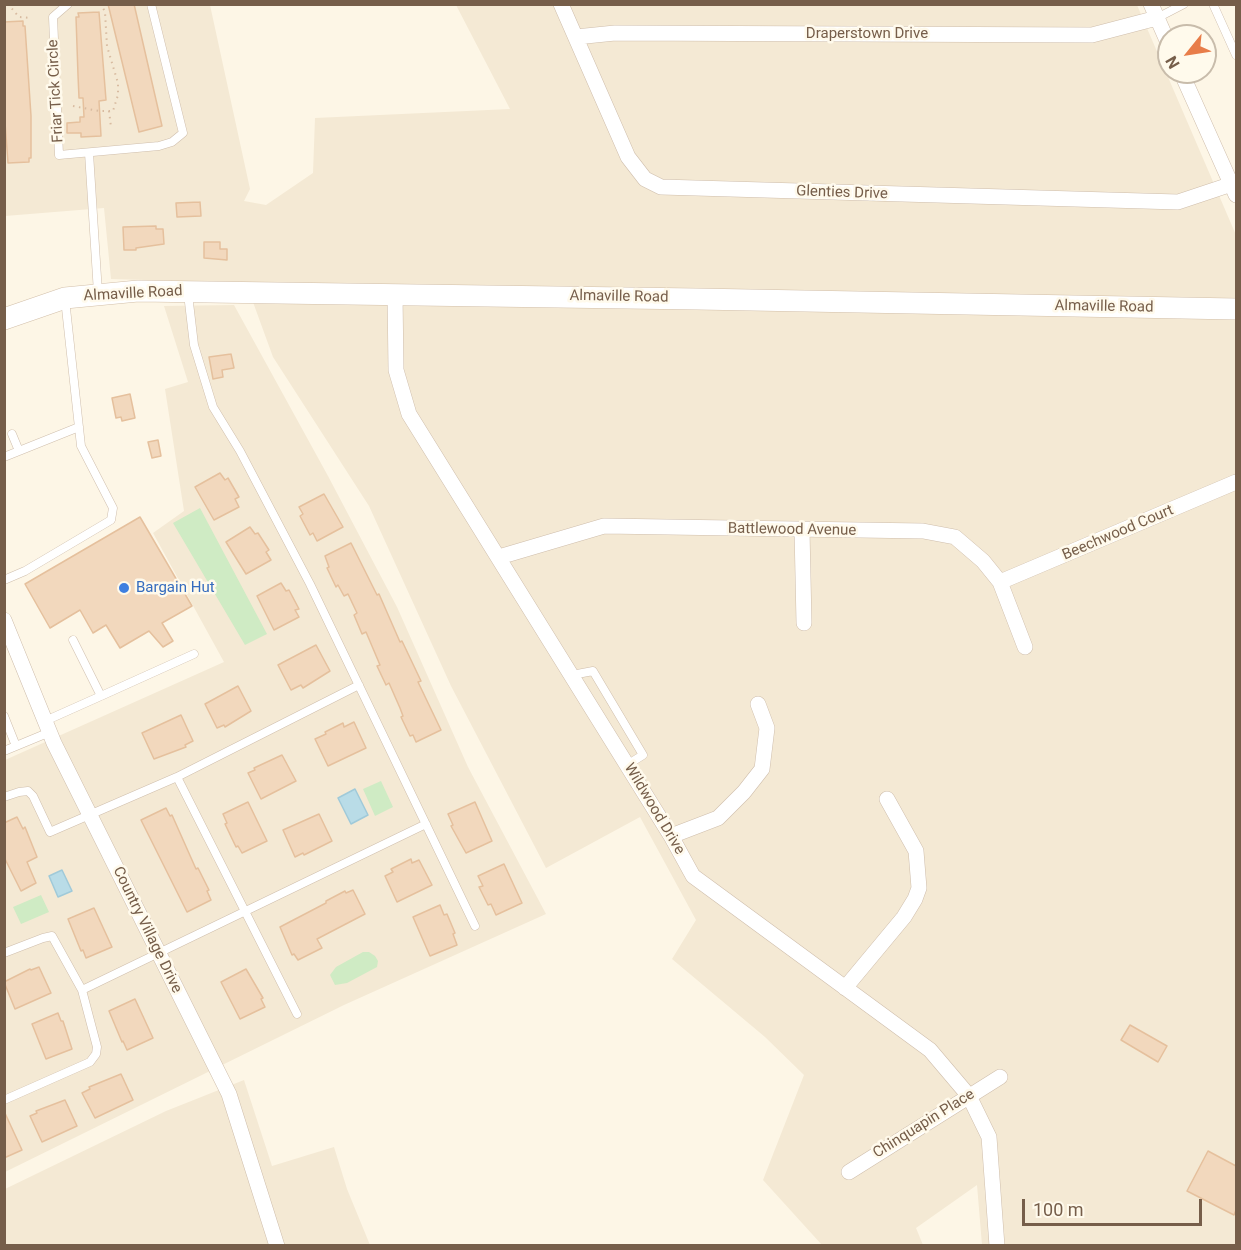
<!DOCTYPE html>
<html>
<head>
<meta charset="utf-8">
<style>
	body { margin:0 }
	#map { position:relative; width:1241px; height:1250px; overflow:hidden; background:#fdf6e6; font-family:Roboto,sans-serif }
	canvas { display:block }
	.frame { position:absolute; inset:0; border:6px solid #765e4a; pointer-events:none }
	.north { position:absolute; left:1157px; top:24px; width:60px; height:60px; box-sizing:border-box; background:#fffaec; border:2px solid #c8bcab; border-radius:50%; rotate:240deg; font-size:16px; font-weight:700; line-height:24px; text-align:center; color:#765e4a }
	.north::after { content:''; display:block; margin:auto; width:21px; height:27px; background:#e87d49; clip-path:polygon(50% 0,100% 100%,50% 72%,0 100%) }
	.scale { position:absolute; left:1022px; top:1199px; width:180px; height:27px; box-sizing:border-box; border:3px solid #765e4a; border-top:0; padding-left:8px; font-size:18px; line-height:21px; white-space:nowrap; color:#765e4a; -webkit-text-stroke:4px #fffaec; paint-order:stroke }
</style>
</head>
<body>
<div id="map">
<canvas width="1241" height="1250"></canvas>
<div class="frame"></div>
<div class="north">N</div>
<div class="scale">100 m</div>
</div>
<script>
const context = document.querySelector('canvas').getContext('2d');
context.lineJoin = 'round';
function fill(path, color) {
  context.fillStyle = color;
  context.fill(path, 'evenodd');
}
function shape(rows) {
  const path = new Path2D();
  for (const r of rows) {
    path.moveTo(r[0], r[1]);
    for (let i = 2; i < r.length; i += 2) path.lineTo(r[i], r[i + 1]);
  }
  return path;
}
function strokePath(path, color, width, dash) {
  context.strokeStyle = color;
  context.lineWidth = width;
  context.lineCap = dash ? 'butt' : 'round';
  context.setLineDash(dash || []);
  context.stroke(path);
}
function write(font, color, halo, rows, align = 'center') {
  context.font = font + ' Roboto,sans-serif';
  context.lineWidth = 5;
  context.setLineDash([]);
  context.textBaseline = 'middle';
  context.strokeStyle = halo;
  context.fillStyle = color;
  for (const [text, x, y, turn = 0] of rows) {
    context.save();
    context.translate(x, y);
    context.rotate((+turn || 0) * Math.PI / 180);
    context.textAlign = isNaN(turn) ? turn : align;
    if (halo) context.strokeText(text, 0, 0);
    context.fillText(text, 0, 0);
    context.restore();
  }
}
fill(shape([
	[4,5,210,5,250,189,244,201,266,205,313,173,315,118,510,109,456,5,1137,5,1236,235,1236,1245,982,1245,977,1185,916,1228,923,1245,822,1245,763,1180,804,1075,765,1037,672,959,696,920,640,817,546,868,451,686,369,506,273,357,246,283,111,279,104,208,5,216],
	[234,305,328,476,397,607,468,767,546,914,344,1005,5,1172,5,760,224,662,153,533,184,511,165,389,188,382,164,306],
	[244,1080,272,1166,334,1147,347,1189,370,1245,5,1246,5,1189,166,1111]
]), '#f4e9d4');
fill(shape([
	[200,508,267,634,245,645,173,523],
	[381,781,393,807,375,816,363,789],
	[41,895,49,912,21,924,13,907],
	[363,952,369,952,375,956,378,961,377,967,347,983,335,985,330,975,336,967]
]), '#cfebc4');
const water = shape([
	[355,789,368,815,351,824,338,798,355,789],
	[62,870,72,891,58,897,49,876,62,870]
]);
fill(water, '#b9dce7');
strokePath(water, '#a0cad9', 1.5);
const building = shape([
	[108,4,134,4,162,126,139,132,108,4],
	[99,12,106,100,99,101,101,136,81,137,81,133,67,133,67,123,80,122,80,117,84,117,83,98,79,98,78,75,76,17,79,17,78,13,99,12],
	[23,21,23,26,25,26,31,116,31,158,29,158,29,162,8,163,4,109,4,22,23,21],
	[200,202,201,216,177,217,176,203,200,202],
	[156,226,156,229,163,229,164,244,136,248,136,250,124,250,123,227,156,226],
	[204,242,220,242,220,249,227,249,227,260,204,258,204,242],
	[231,354,234,368,222,370,223,377,213,379,209,357,231,354],
	[130,394,135,418,122,421,121,417,116,418,112,398,130,394],
	[158,440,161,456,152,458,148,442,158,440],
	[220,473,225,480,228,478,239,497,235,499,239,507,214,520,195,487,220,473],
	[324,494,343,527,317,541,313,533,310,535,300,516,303,514,299,507,324,494],
	[140,517,192,606,162,623,173,641,163,647,149,631,120,648,106,625,93,633,80,610,50,628,25,584,140,517],
	[250,527,255,534,258,533,269,550,266,552,271,560,246,574,226,542,250,527],
	[351,543,377,595,379,594,400,642,402,641,421,681,418,682,441,730,416,742,413,735,410,736,401,717,403,716,400,708,389,683,386,685,377,666,380,665,366,632,362,634,354,615,357,613,348,594,344,596,338,585,336,587,327,568,329,567,325,556,351,543],
	[281,583,286,591,289,590,299,609,295,610,299,617,274,630,257,596,281,583],
	[316,645,330,671,303,688,301,685,291,690,278,665,316,645],
	[238,686,251,711,225,727,224,725,217,728,205,704,238,686],
	[181,715,193,741,185,745,186,747,154,759,142,733,181,715],
	[354,722,366,748,328,766,315,739,326,734,325,732,343,723,344,727,354,722],
	[282,755,296,781,261,799,248,773,255,770,254,768,282,755],
	[248,802,267,841,242,853,238,846,236,847,225,824,227,823,223,814,248,802],
	[475,802,492,841,466,853,451,826,453,825,448,814,475,802],
	[166,808,170,816,172,815,196,869,198,868,209,890,207,891,211,900,187,912,141,820,166,808],
	[319,814,332,841,304,855,303,853,295,857,283,830,319,814],
	[17,817,23,829,25,827,37,857,27,862,36,883,21,891,4,857,4,823,17,817],
	[411,859,412,863,419,860,432,885,397,902,385,876,393,872,391,869,411,859],
	[504,864,522,903,496,915,491,904,488,905,479,887,483,886,478,876,504,864],
	[353,890,365,914,317,939,322,948,298,960,294,954,292,955,280,927,326,903,326,901,345,891,346,893,353,890],
	[440,905,444,915,447,914,455,933,453,934,457,945,430,956,413,917,440,905],
	[94,908,112,947,86,958,83,950,81,951,68,919,94,908],
	[39,967,51,993,15,1009,4,982,30,969,31,970,39,967],
	[246,969,263,998,261,999,265,1007,240,1019,221,982,246,969],
	[135,999,153,1038,127,1050,123,1041,122,1042,109,1011,135,999],
	[58,1013,61,1021,63,1021,72,1049,46,1059,32,1024,58,1013],
	[1130,1025,1167,1046,1158,1062,1121,1040,1130,1025],
	[121,1074,133,1100,95,1118,82,1093,90,1089,89,1087,121,1074],
	[65,1100,77,1126,42,1142,30,1116,37,1113,36,1111,65,1100],
	[4,1111,22,1150,4,1158,4,1111],
	[1208,1151,1236,1166,1236,1210,1234,1215,1187,1191,1208,1151]
]);
fill(building, '#f2d8bd');
strokePath(building, '#e5c09d', 1.5);
const lane = shape([
	[68,4,53,17,59,155,159,146,172,142,183,133,151,4],
	[1213,4,1236,55],
	[1157,18,1184,4],
	[89,153,98,293],
	[188,294,194,345,213,407,240,451,310,584,475,926],
	[12,434,19,451],
	[4,457,79,427],
	[4,580,25,571,111,520,113,508,81,446,65,299],
	[572,675,593,671,643,755,627,765],
	[101,696,194,654],
	[4,716,16,746],
	[45,721,101,696,73,640],
	[4,751,50,732],
	[177,777,297,1014],
	[4,797,19,792,28,791,33,796,50,832,177,777,359,685],
	[4,953,43,938,52,936,82,990,97,1047,96,1054,90,1062,4,1100],
	[82,990,426,824]
]);
const street = shape([
	[561,4,628,157,645,179,661,187,1178,202,1232,184],
	[1151,4,1169,45],
	[576,37,615,33,1092,35,1157,18],
	[1181,72,1236,195],
	[395,294,396,370,409,414,671,836,693,876,930,1050,969,1096,989,1137,997,1246],
	[802,530,804,623],
	[499,557,604,526,923,531,955,537,983,561,1000,582,1025,647],
	[1000,582,1236,482],
	[4,620,54,743,229,1094,277,1246],
	[671,836,718,818,744,792,762,769,767,728,758,704],
	[845,988,904,917,915,899,919,888,916,851,887,799],
	[849,1172,1000,1077]
]);
const secondary = shape([
	[4,319,65,298,138,291,697,299,1236,309]
]);
strokePath(lane, '#cfbeac', 9);
strokePath(street, '#cfbeac', 16);
strokePath(secondary, '#d2bfa9', 22);
strokePath(shape([
	[8,4,19,17,31,18],
	[73,106,99,111,113,111,118,95,118,83,107,46,105,12,101,4],
	[109,111,111,127]
]), '#d8bba0', 2, [1.5, 4.5]);
strokePath(lane, '#fff', 8);
strokePath(street, '#fff', 15);
strokePath(secondary, '#fff', 21);
for (const [x, y, r, color] of [
	[124,588,6,"#3f7fe0"]
]) {
  const dot = new Path2D();
  dot.arc(x, y, r, 0, 2 * Math.PI);
  context.fillStyle = color;
  context.fill(dot);
  strokePath(dot, '#fffaec', 2);
}
write('15px', '#765e4a', '#fffaec', [
	["Draperstown Drive",867,34],
	["Friar Tick Circle",56,91,-93],
	["Glenties Drive",842,193,2],
	["Almaville Road",133,294,-3],
	["Almaville Road",619,297,1],
	["Almaville Road",1104,307,1],
	["Battlewood Avenue",792,530,1],
	["Beechwood Court",1118,533,-23],
	["Wildwood Drive",654,809,59],
	["Country Village Drive",147,930,64],
	["Chinquapin Place",924,1124,-32]
]);
write('15px', '#366cbe', '#fffaec', [
	["Bargain Hut",136,588]
], 'left');
</script>
</body>
</html>
